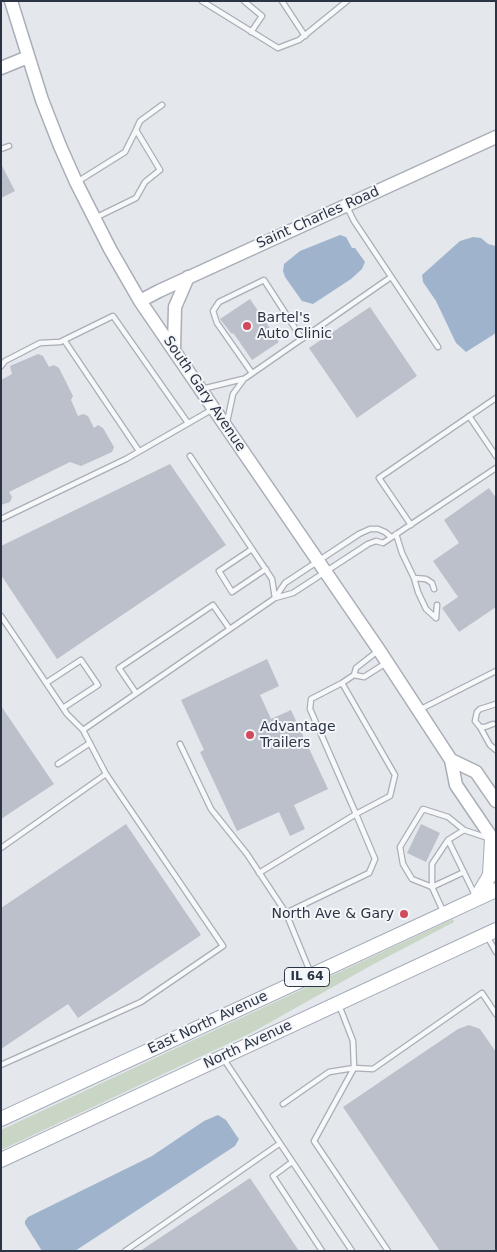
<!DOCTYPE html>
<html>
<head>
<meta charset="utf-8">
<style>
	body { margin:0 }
	#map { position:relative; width:497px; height:1252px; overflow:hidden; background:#e4e7ec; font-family:"DejaVu Sans",sans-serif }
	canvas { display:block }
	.frame { position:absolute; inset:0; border:2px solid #2b3445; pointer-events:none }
</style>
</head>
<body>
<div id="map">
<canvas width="497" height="1252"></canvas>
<div class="frame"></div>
</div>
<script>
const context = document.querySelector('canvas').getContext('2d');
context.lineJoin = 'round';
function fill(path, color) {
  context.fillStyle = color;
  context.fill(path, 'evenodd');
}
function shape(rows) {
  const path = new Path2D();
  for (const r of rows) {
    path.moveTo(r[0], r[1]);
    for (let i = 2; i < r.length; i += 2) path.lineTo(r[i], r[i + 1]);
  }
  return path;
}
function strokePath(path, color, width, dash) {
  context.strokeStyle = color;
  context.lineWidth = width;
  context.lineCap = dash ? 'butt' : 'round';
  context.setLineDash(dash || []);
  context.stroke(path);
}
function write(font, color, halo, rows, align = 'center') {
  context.font = font + ' "DejaVu Sans",sans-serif';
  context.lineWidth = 4;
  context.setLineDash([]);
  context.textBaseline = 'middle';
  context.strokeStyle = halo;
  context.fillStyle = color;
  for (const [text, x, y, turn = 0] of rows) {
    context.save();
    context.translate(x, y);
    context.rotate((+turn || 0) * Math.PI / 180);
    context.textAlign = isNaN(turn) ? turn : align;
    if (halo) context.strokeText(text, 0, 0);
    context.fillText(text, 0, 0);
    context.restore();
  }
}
fill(shape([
	[453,919,454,922,372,965,251,1033,1,1150,1,1130]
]), '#c9d6c5');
fill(shape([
	[340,235,346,237,352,248,355,248,365,262,362,269,351,279,313,304,302,301,285,277,283,271,284,264,300,251],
	[473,237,481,238,488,244,496,246,496,333,466,352,456,343,436,301,423,282,422,275,460,241],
	[218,1115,226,1120,236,1135,239,1139,235,1146,75,1251,42,1251,25,1224,25,1221,28,1217,152,1156,204,1121]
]), '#9fb4cc');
fill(shape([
	[1,164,15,191,1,198],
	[250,299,279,342,252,360,234,334,231,333,220,319],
	[370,307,417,376,357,418,309,348],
	[38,354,43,356,49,367,54,365,59,368,73,396,71,400,78,416,83,414,88,416,94,428,98,425,103,428,114,447,112,452,81,466,70,462,9,492,12,497,10,502,1,505,1,380,12,374,10,366],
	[170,464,226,545,57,659,1,575,1,546],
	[489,488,496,498,496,607,459,632,442,608,458,597,433,561,459,543,444,520],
	[267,659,279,686,260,695,271,719,291,710,328,789,294,805,305,829,290,836,279,812,237,831,200,752,204,750,181,700],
	[1,706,54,784,1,819],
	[126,824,201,935,78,1018,68,1004,1,1049,1,908],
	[421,824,440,833,426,862,407,853],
	[469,1025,480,1029,496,1052,496,1251,440,1251,343,1107,458,1029],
	[250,1178,299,1251,140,1251]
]), '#bbc0ca');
const lane = shape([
	[202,1,278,48,299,40,347,1],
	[244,1,262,16,251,32],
	[282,1,305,36],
	[136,130,140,121,162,105],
	[1,149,9,146],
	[77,182,125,152,136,130,160,170,145,182,136,198,95,218],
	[347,207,354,221,438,347],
	[64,340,139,451],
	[1,366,5,361,40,343,60,342,113,316,188,423],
	[252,373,217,323,213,311,219,302,264,280,302,339],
	[202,389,243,379],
	[469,416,496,456],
	[227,422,233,394,244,379,391,277],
	[1,519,126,459,213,409],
	[411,525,379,478,496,398],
	[396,534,402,553,414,578,418,592,426,609,436,618],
	[252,549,219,571,232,592,266,569],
	[414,578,426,579,432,583,434,589],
	[275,598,293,593,368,544,376,541,383,543,496,468],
	[275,598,285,583,359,534,370,529,378,529,385,532,391,537],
	[1,616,67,714,83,730,275,598,272,579,190,456],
	[436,618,437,605],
	[354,675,364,677,386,663],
	[46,683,81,660,98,685,63,708],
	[136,693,119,668,213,605,229,628],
	[419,710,496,671],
	[493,724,485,727,480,727,475,721,477,712,480,709,496,704],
	[480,727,490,745,496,750],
	[83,730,106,774],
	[180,744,211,809,247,854,286,913],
	[58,764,90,743],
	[464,830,448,817,423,809,400,847,403,864,412,879,432,887,464,872],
	[1,848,106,774,223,946,141,1002,1,1065],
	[259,873,356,814,310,709,311,699,342,683],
	[475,895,448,840,464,830,488,838],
	[443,911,432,887,432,864,448,840],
	[487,936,496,952],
	[311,974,286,913,369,873,375,859,356,814,390,796,395,775,342,683,354,675,356,668,379,650],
	[339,1005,353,1041,354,1068,314,1141,388,1251],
	[223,1058,352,1251],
	[283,1104,329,1072,354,1068,373,1069,482,993,496,1014],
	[292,1162,273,1176,322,1251],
	[125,1251,279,1144]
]);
const secondary = shape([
	[11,1,42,100,60,146,76,182,110,249,140,301,379,650,451,760,456,785,496,844],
	[1,68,28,57],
	[140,301,159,291,496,137],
	[174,350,175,307,188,277],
	[451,760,476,772,496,801]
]);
const primary = shape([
	[476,899,490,875,492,839],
	[1,1119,496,890],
	[1,1160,496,930]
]);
strokePath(lane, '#a9aeb7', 7);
strokePath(secondary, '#a9aeb7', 15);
strokePath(primary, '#a3abb8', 16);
strokePath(lane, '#f7f8fa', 4.5);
strokePath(secondary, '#fff', 12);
strokePath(primary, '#fff', 14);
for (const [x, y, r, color] of [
	[247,326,5,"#d1495b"],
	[250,735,5,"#d1495b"],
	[404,914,5,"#d1495b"]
]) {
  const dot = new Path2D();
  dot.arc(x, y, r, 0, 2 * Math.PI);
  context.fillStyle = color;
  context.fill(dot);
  strokePath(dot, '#f4f6f9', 2);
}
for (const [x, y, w] of [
	[307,977,45]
]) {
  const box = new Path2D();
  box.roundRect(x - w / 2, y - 9.5, w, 19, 4);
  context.fillStyle = '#f4f6f9';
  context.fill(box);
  strokePath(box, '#2b3445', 1);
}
write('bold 12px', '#2b3445', null, [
	["IL 64",307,977]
]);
write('14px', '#2b3445', '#f4f6f9', [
	["Saint Charles Road",318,218,-24],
	["South Gary Avenue",204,394,56],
	["East North Avenue",208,1023,-25],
	["North Avenue",248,1045,-25]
]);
write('14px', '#2b3445', '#f4f6f9', [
	["Bartel's",257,318],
	["Auto Clinic",257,334],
	["Advantage",260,727],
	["Trailers",260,743],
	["North Ave & Gary",394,914,"right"]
], 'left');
</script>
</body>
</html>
